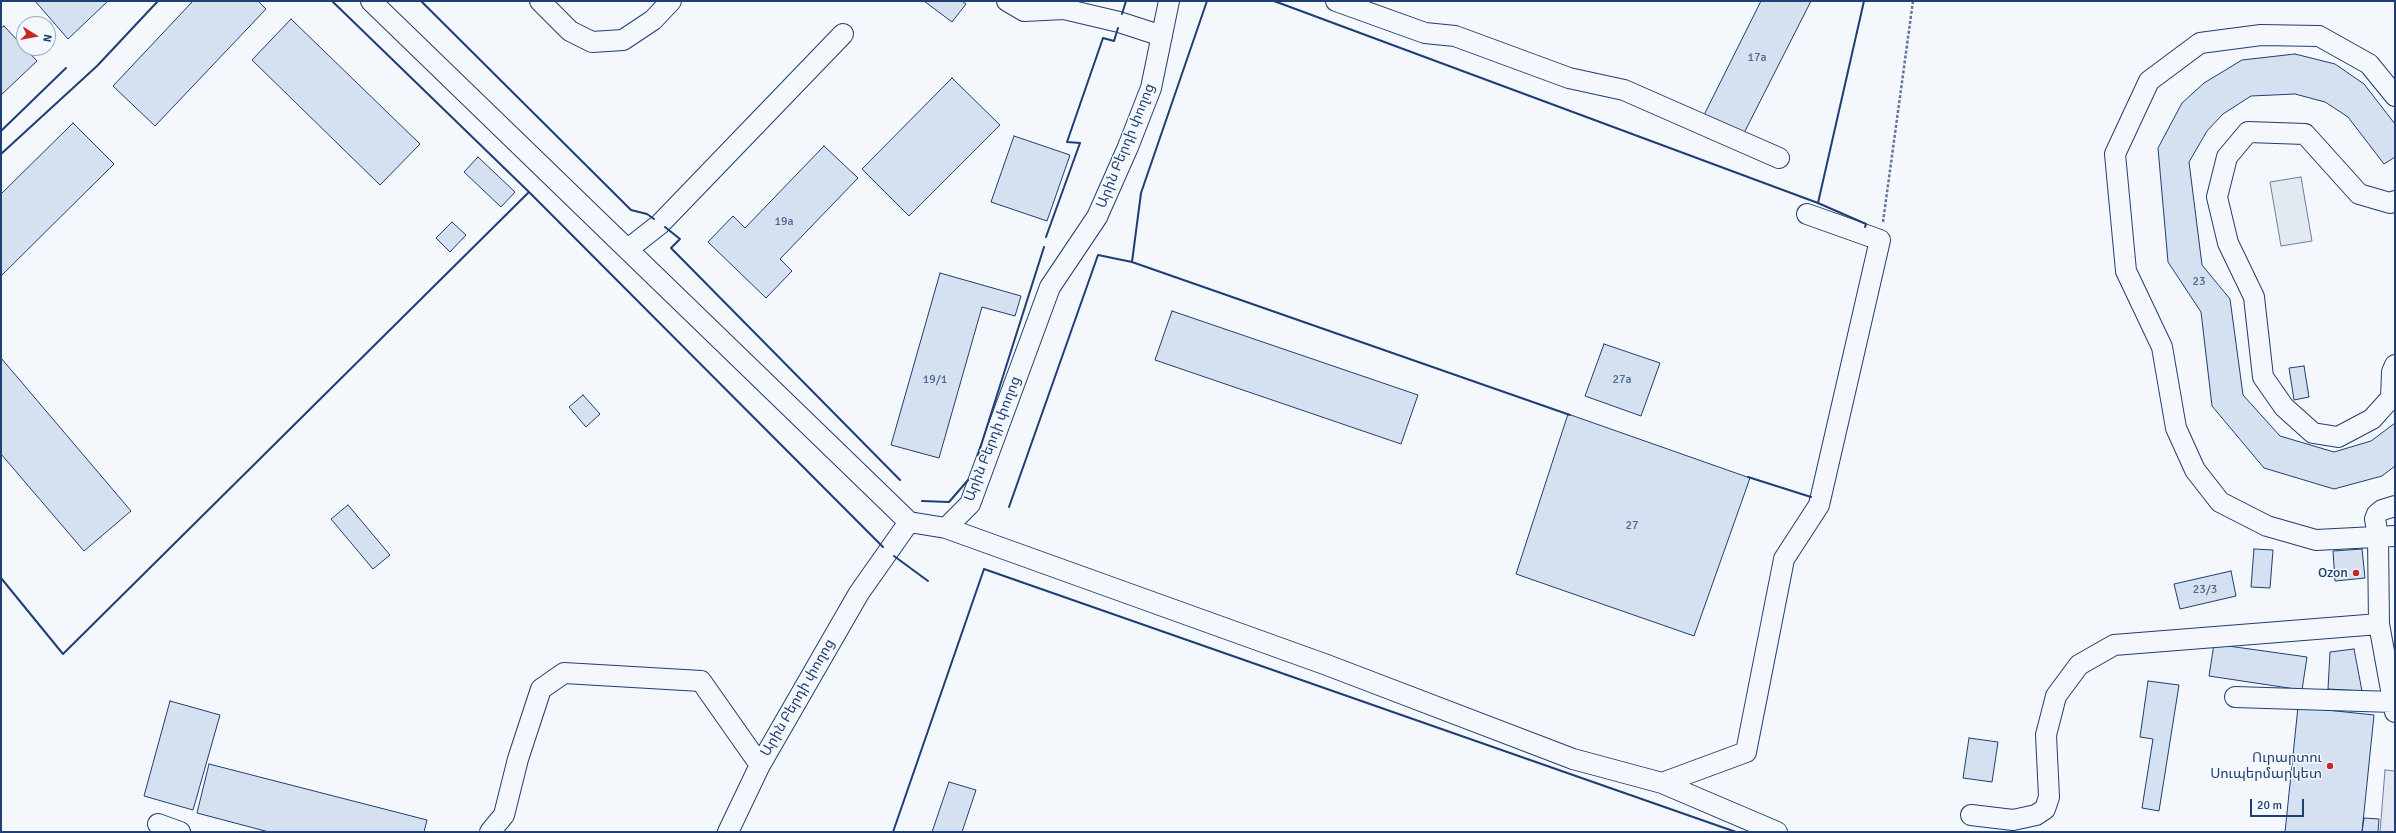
<!DOCTYPE html>
<html>
<head>
<meta charset="utf-8">
<style>
	body { margin:0 }
	#map { position:relative; width:2396px; height:833px; overflow:hidden; background:#f4f7fb; font-family:Signika,sans-serif }
	canvas { display:block }
	.frame { position:absolute; inset:0; border:2px solid #1d3f73; pointer-events:none }
	.north { position:absolute; left:16px; top:16px; width:40px; height:40px; box-sizing:border-box; background:#f4f7fb; border:1px solid #9eadc5; border-radius:50%; rotate:101deg; font-size:11px; font-weight:700; line-height:16px; text-align:center; color:#1d3f73 }
	.north::after { content:''; display:block; margin:auto; width:14px; height:18px; background:#c62828; clip-path:polygon(50% 0,100% 100%,50% 72%,0 100%) }
	.scale { position:absolute; left:2250px; top:799px; width:54px; height:18px; box-sizing:border-box; border:2px solid #1d3f73; border-top:0; padding-left:5px; font-size:12px; line-height:14px; white-space:nowrap; color:#1d3f73; -webkit-text-stroke:3px #f4f7fb; paint-order:stroke }
</style>
</head>
<body>
<div id="map">
<canvas width="2396" height="833"></canvas>
<div class="frame"></div>
<div class="north">N</div>
<div class="scale">20 m</div>
</div>
<script>
const context = document.querySelector('canvas').getContext('2d');
context.lineJoin = 'round';
function fill(path, color) {
  context.fillStyle = color;
  context.fill(path, 'evenodd');
}
function shape(rows) {
  const path = new Path2D();
  for (const r of rows) {
    path.moveTo(r[0], r[1]);
    for (let i = 2; i < r.length; i += 2) path.lineTo(r[i], r[i + 1]);
  }
  return path;
}
function strokePath(path, color, width, dash) {
  context.strokeStyle = color;
  context.lineWidth = width;
  context.lineCap = dash ? 'butt' : 'round';
  context.setLineDash(dash || []);
  context.stroke(path);
}
function write(font, color, halo, rows, align = 'center') {
  context.font = font + ' Signika,"Noto Sans Armenian",sans-serif';
  context.lineWidth = 3;
  context.setLineDash([]);
  context.textBaseline = 'middle';
  context.strokeStyle = halo;
  context.fillStyle = color;
  for (const [text, x, y, turn = 0] of rows) {
    context.save();
    context.translate(x, y);
    context.rotate((+turn || 0) * Math.PI / 180);
    context.textAlign = isNaN(turn) ? turn : align;
    if (halo) context.strokeText(text, 0, 0);
    context.fillText(text, 0, 0);
    context.restore();
  }
}
const green = shape([
	[2301,177,2312,241,2281,246,2270,182,2301,177]
]);
fill(green, '#e3e9f0');
strokePath(green, '#687fa3', 1);
const parking = shape([
	[2385,770,2395,771,2395,832,2380,832,2385,770]
]);
fill(parking, '#e3e8f0');
strokePath(parking, '#687fa3', 1);
const building = shape([
	[35,1,108,1,68,39,35,1],
	[193,1,258,1,266,9,155,126,113,86,193,1],
	[924,1,962,1,966,4,952,22,924,1],
	[1761,1,1811,1,1743,135,1704,115,1761,1],
	[291,19,420,144,380,185,252,60,291,19],
	[4,26,37,61,1,95,1,28,4,26],
	[2295,54,2335,64,2364,84,2395,124,2395,157,2384,164,2348,117,2325,102,2295,94,2251,96,2223,114,2207,131,2189,162,2202,265,2230,299,2243,395,2280,436,2334,452,2371,441,2395,423,2395,466,2382,476,2334,489,2264,468,2212,406,2201,312,2168,262,2158,148,2182,103,2204,83,2242,60,2295,54],
	[952,78,1000,125,909,216,862,169,952,78],
	[73,123,114,164,1,276,1,194,73,123],
	[1014,136,1070,155,1047,221,991,202,1014,136],
	[824,146,858,178,780,259,792,271,766,298,708,242,733,216,745,228,824,146],
	[478,157,515,192,501,207,464,172,478,157],
	[452,222,466,235,450,252,436,238,452,222],
	[940,273,1021,296,1015,316,982,307,939,458,891,445,940,273],
	[1172,311,1418,395,1401,444,1155,360,1172,311],
	[1604,344,1660,363,1641,416,1585,396,1604,344],
	[1,358,131,511,84,551,1,454,1,358],
	[2304,366,2309,397,2294,400,2289,368,2304,366],
	[583,395,600,414,586,427,569,407,583,395],
	[1568,414,1750,478,1694,636,1516,574,1568,414],
	[348,505,390,555,373,569,331,519,348,505],
	[2254,549,2273,550,2270,588,2251,587,2254,549],
	[2362,549,2365,578,2335,581,2333,551,2362,549],
	[2231,571,2236,596,2180,609,2174,584,2231,571],
	[2214,644,2307,657,2302,690,2209,676,2214,644],
	[2354,649,2362,691,2328,689,2330,652,2354,649],
	[2148,681,2179,685,2159,811,2142,808,2153,739,2140,737,2148,681],
	[170,701,220,715,193,810,144,796,170,701],
	[2298,707,2374,715,2362,832,2285,832,2298,707],
	[1969,738,1998,742,1992,782,1963,778,1969,738],
	[209,764,427,820,424,832,269,832,197,813,209,764],
	[949,782,976,790,962,832,932,832,949,782],
	[2364,818,2379,819,2378,832,2362,832,2364,818]
]);
fill(building, '#d5e0f0');
strokePath(building, '#1d3f73', 1);
const minor = shape([
	[371,1,909,522],
	[540,1,570,31,592,42,623,40,653,20,671,1],
	[1007,1,1024,11,1064,9,1119,22,1162,36],
	[1336,1,1425,33,1455,36,1569,78,1624,90,1779,158],
	[2395,96,2369,64,2319,36,2261,35,2200,43,2149,81,2115,154,2126,271,2162,347,2176,428,2195,470,2220,502,2267,526,2316,540,2395,536],
	[2395,201,2390,203,2359,194,2305,134,2248,132,2227,157,2217,197,2228,243,2254,297,2263,377,2284,407,2313,433,2338,437,2372,419,2391,398,2392,372,2395,365],
	[628,249,660,224,843,34],
	[2395,506,2382,510,2377,514,2375,519,2378,536,2379,624,2395,712],
	[909,522,946,528,970,504,1050,287,1097,217,1128,147,1151,88,1169,1],
	[946,528,1327,665,1573,759,1662,783,1777,832],
	[2235,697,2393,702],
	[1662,783,1746,752,1784,559,1819,505,1880,240,1807,214],
	[1971,815,2013,820,2036,815,2045,809,2049,797,2046,735,2056,696,2079,665,2114,645,2379,624],
	[158,824,180,832],
	[490,832,504,815,518,759,541,689,564,673,701,681,760,765],
	[728,832,760,765,859,593,909,522]
]);
strokePath(minor, '#1d3f73', 22);
strokePath(shape([
	[1883,222,1913,1]
]), '#5e769c', 2.5, [3, 2]);
strokePath(minor, '#f4f7fb', 20);
strokePath(shape([
	[332,1,529,192,883,547],
	[421,1,631,210,647,214,654,219],
	[1274,1,1818,203,1866,224,1865,227],
	[1122,14,1126,1],
	[1,131,66,68],
	[1,154,97,66,158,1],
	[1818,203,1864,1],
	[665,227,680,239,671,248,900,480],
	[1046,237,1080,143,1067,142,1103,38,1114,41,1118,28],
	[1132,262,1141,193,1207,1],
	[978,455,1044,247],
	[1748,477,1811,497],
	[922,501,949,502,969,479],
	[1009,507,1098,255,1132,262,1570,415],
	[894,556,928,581],
	[1,578,63,654,529,192],
	[893,832,984,569,1736,832]
]), '#1d3f73', 2);
for (const [x, y, r, color] of [
	[2356,573,4,"#c62828"],
	[2330,766,4,"#c62828"]
]) {
  const dot = new Path2D();
  dot.arc(x, y, r, 0, 2 * Math.PI);
  context.fillStyle = color;
  context.fill(dot);
  strokePath(dot, '#f4f7fb', 1.5);
}
write('12px', '#4b6792', null, [
	["17a",1757,58],
	["19a",784,222],
	["23",2199,282],
	["19/1",935,380],
	["27a",1622,380],
	["27",1632,526],
	["23/3",2205,590]
]);
write('14px', '#1d3f73', '#f4f7fb', [
	["Արին Բերդի փողոց",1126,146,-68],
	["Արին Բերդի փողոց",993,439,-69],
	["Արին Բերդի փողոց",798,698,-60]
]);
write('14px', '#1d3f73', '#f4f7fb', [
	["Ozon",2348,573],
	["Ուրարտու",2322,758],
	["Սուպերմարկետ",2322,774]
], 'right');
</script>
</body>
</html>
